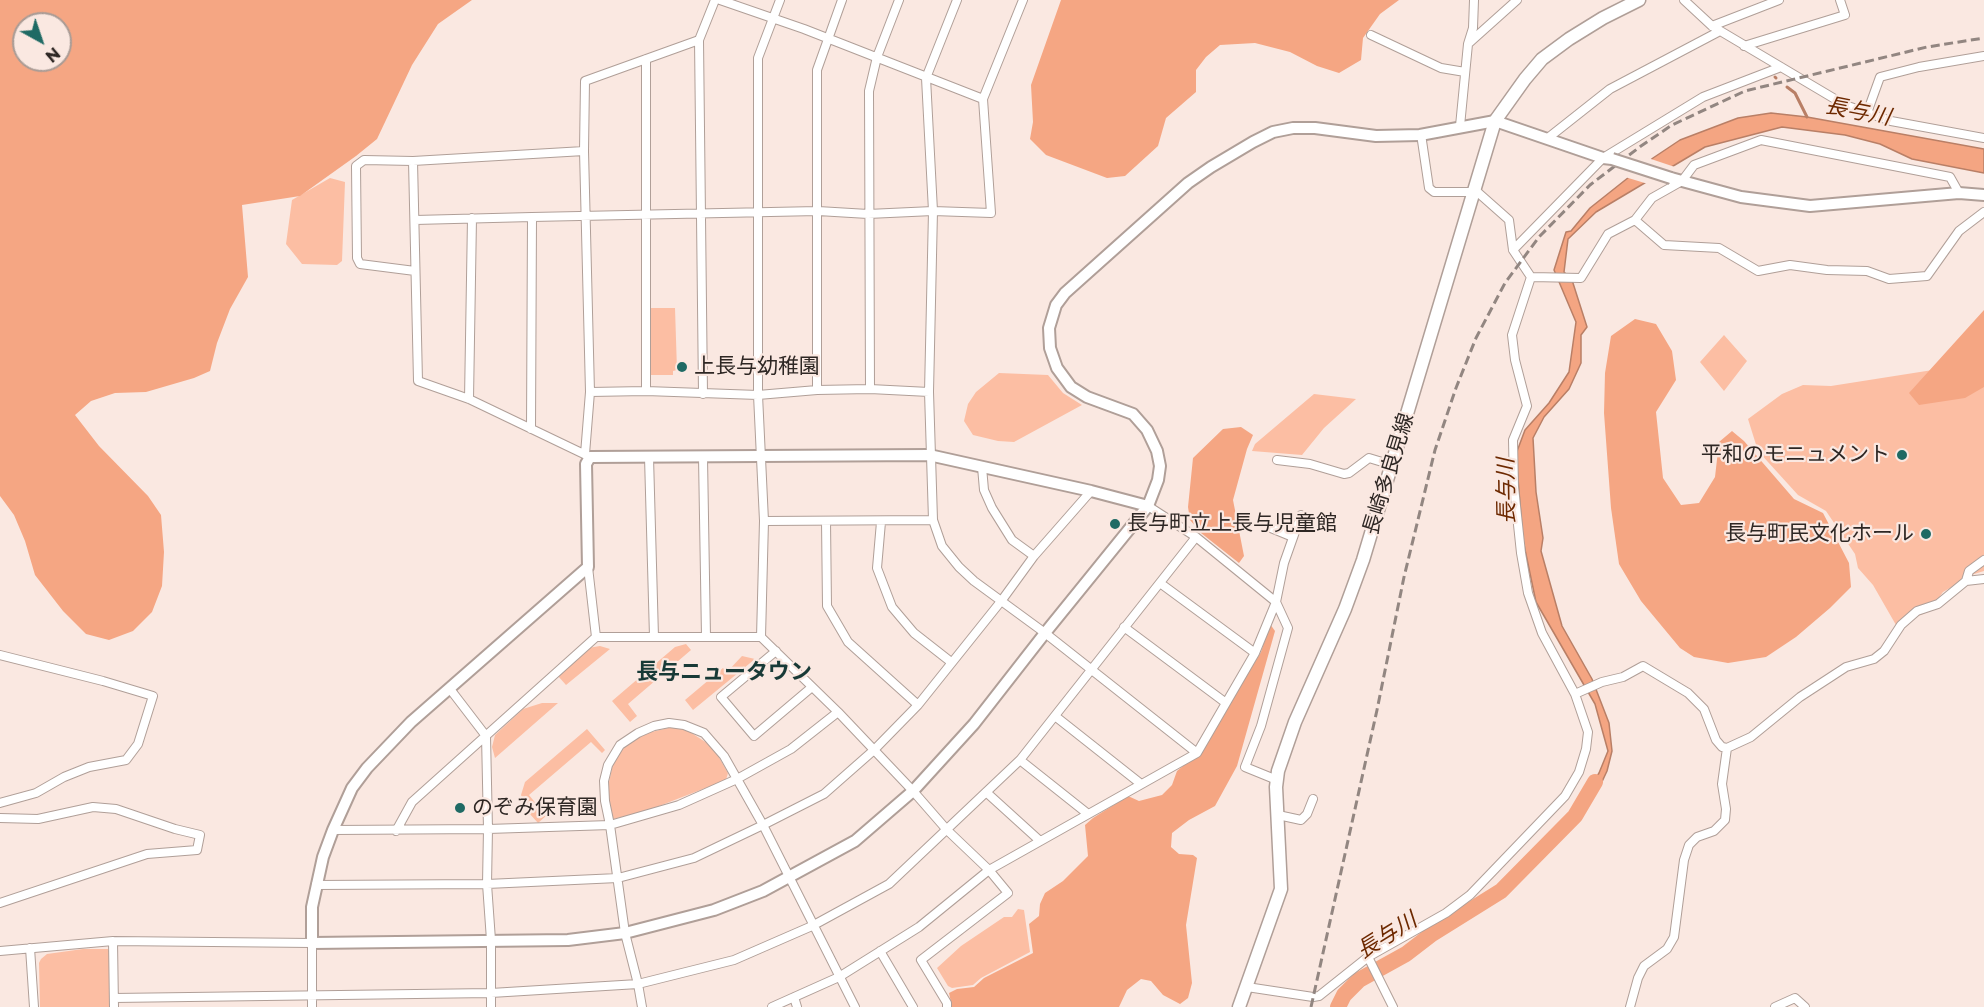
<!DOCTYPE html>
<html>
<head>
<meta charset="utf-8">
<style>
	body { margin:0 }
	#map { position:relative; width:1984px; height:1007px; overflow:hidden; background:#fae8e1; font-family:Montserrat,sans-serif }
	canvas { display:block }
	.north { position:absolute; left:12px; top:12px; width:60px; height:60px; box-sizing:border-box; background:#fae8e1; border:2px solid #a89b95; border-radius:50%; rotate:140deg; font-size:16px; font-weight:700; line-height:24px; text-align:center; color:#2e2724 }
	.north::after { content:''; display:block; margin:auto; width:21px; height:27px; background:#1f6a64; clip-path:polygon(50% 0,100% 100%,50% 72%,0 100%) }
</style>
</head>
<body>
<div id="map">
<canvas width="1984" height="1007"></canvas>
<div class="north">N</div>
</div>
<script>
const context = document.querySelector('canvas').getContext('2d');
context.lineJoin = 'round';
function fill(path, color) {
  context.fillStyle = color;
  context.fill(path, 'evenodd');
}
function shape(rows) {
  const path = new Path2D();
  for (const r of rows) {
    path.moveTo(r[0], r[1]);
    for (let i = 2; i < r.length; i += 2) path.lineTo(r[i], r[i + 1]);
  }
  return path;
}
function strokePath(path, color, width, dash) {
  context.strokeStyle = color;
  context.lineWidth = width;
  context.lineCap = dash ? 'butt' : 'round';
  context.setLineDash(dash || []);
  context.stroke(path);
}
function write(font, color, halo, rows, align = 'center') {
  context.font = font + ' Montserrat,"Noto Sans JP",sans-serif';
  context.lineWidth = 4.5;
  context.setLineDash([]);
  context.textBaseline = 'middle';
  context.strokeStyle = halo;
  context.fillStyle = color;
  for (const [text, x, y, turn = 0] of rows) {
    context.save();
    context.translate(x, y);
    context.rotate((+turn || 0) * Math.PI / 180);
    context.textAlign = isNaN(turn) ? turn : align;
    if (halo) context.strokeText(text, 0, 0);
    context.fillText(text, 0, 0);
    context.restore();
  }
}
fill(shape([
	[330,178,345,182,342,261,337,265,302,264,286,244,292,200],
	[651,308,675,308,677,370,673,371,673,375,650,375],
	[1984,327,1984,571,1974,574,1943,592,1928,612,1896,625,1873,585,1858,568,1855,554,1826,511,1798,495,1758,451,1748,419,1782,394,1803,385,1831,386,1939,369],
	[1724,335,1747,361,1724,391,1700,362],
	[999,373,1048,375,1063,393,1082,405,1014,442,998,441,973,435,964,421,968,404,976,392],
	[1314,394,1356,399,1324,428,1302,455,1252,451,1255,444],
	[686,644,691,650,628,704,637,716,630,722,612,701,675,647],
	[600,646,610,649,566,685,558,676,588,648],
	[742,656,755,659,693,710,685,700,723,668,727,672],
	[542,703,558,703,495,758,492,747,495,735,523,709],
	[668,728,680,728,690,732,713,747,728,773,726,780,649,810,614,819,611,816,607,791,614,759,625,747,639,735],
	[587,729,605,750,602,753,591,742,529,795,546,816,538,823,529,813,521,795,525,782],
	[1018,909,1024,910,1030,952,981,978,973,985,952,988,948,986,937,968,961,946,1004,917,1012,917],
	[83,949,108,949,110,953,110,1007,40,1007,39,963,41,959,47,954]
]), '#fcbea3');
fill(shape([
	[0,0,472,0,438,24,412,65,377,139,356,156,300,196,242,205,248,277,230,309,217,343,210,371,194,378,146,392,115,393,91,401,75,415,99,446,148,496,161,515,164,552,162,586,152,612,133,631,109,640,86,634,63,611,35,575,25,541,14,515,0,496],
	[24,24,60,24,60,60,24,60],
	[1061,0,1399,0,1380,14,1363,38,1361,60,1339,73,1317,66,1290,52,1255,43,1220,45,1206,57,1196,70,1196,92,1166,118,1158,146,1125,176,1107,178,1046,155,1030,139,1033,122,1031,85],
	[1984,310,1984,387,1965,398,1919,405,1909,393],
	[1635,319,1656,324,1672,351,1676,380,1656,412,1663,478,1681,505,1699,503,1715,477,1719,442,1732,431,1744,441,1794,499,1823,513,1849,563,1851,587,1830,608,1796,637,1766,657,1728,663,1694,657,1680,648,1641,601,1619,564,1611,508,1604,413,1605,373,1611,336],
	[1241,427,1253,435,1247,449,1233,500,1244,556,1239,563,1201,533,1190,520,1188,507,1193,458,1223,429],
	[1270,624,1275,631,1237,766,1215,806,1189,820,1172,833,1171,847,1179,854,1193,855,1197,858,1186,925,1192,983,1188,998,1180,1004,1163,995,1151,981,1141,979,1127,990,1119,1007,952,1007,949,993,957,989,974,987,984,978,1033,953,1029,924,1039,916,1040,904,1045,893,1063,881,1088,856,1085,825,1093,818,1128,796,1139,801,1162,795,1172,785,1177,771,1201,751,1261,652]
]), '#f5a683');
const water = shape([
	[1771,113,1807,117,1984,149,1984,173,1912,159,1880,144,1845,135,1782,127,1705,147,1596,212,1568,239,1564,272,1572,280,1587,327,1581,335,1581,363,1569,389,1544,417,1533,438,1536,492,1543,538,1541,551,1562,626,1592,679,1609,723,1612,751,1607,771,1600,786,1581,804,1599,773,1608,751,1595,704,1536,602,1523,540,1516,454,1525,430,1549,403,1569,372,1576,322,1554,270,1566,232,1571,231,1590,208,1653,158,1680,140,1738,118,1771,113]
]);
fill(water, '#f4a582');
strokePath(water, '#b97f66', 1.5);
fill(shape([
	[1648,158,1675,167,1648,184,1625,177]
]), '#fae8e1');
strokePath(shape([
	[1775,77,1776,78],
	[1787,87,1795,93,1807,117]
]), '#b97f66', 3);
strokePath(shape([
	[1338,1007,1344,995,1359,980,1406,954,1432,934,1501,891,1575,816,1595,782]
]), '#f4a582', 16);
const street = shape([
	[720,0,804,29,983,99],
	[957,0,926,78,933,211,929,392,933,520,942,546,959,567,974,581,1045,633,1197,753],
	[1684,0,1712,26,1845,105,1891,121,1984,138],
	[1712,26,1779,0],
	[1371,35,1441,68,1465,72],
	[1469,43,1517,0],
	[1744,46,1845,15,1840,0],
	[646,59,646,391],
	[1867,113,1880,77,1919,67,1984,56],
	[1460,126,1468,44,1473,28,1474,0],
	[1421,134,1429,188,1434,192,1473,192],
	[1548,138,1610,89,1720,31],
	[413,161,418,381,469,399,588,456],
	[1474,189,1509,220,1513,250,1531,277],
	[532,217,818,211,868,214,933,211,991,213,983,99,1023,0],
	[415,220,532,217,531,429],
	[1635,220,1652,198,1682,181,1694,165,1761,140,1950,177,1959,193],
	[1513,250,1603,158,1703,97,1781,67],
	[415,271,360,264,357,258,356,166,364,160,413,161,584,151],
	[1531,277,1581,278,1608,234,1635,220,1664,245,1719,248,1758,271,1790,265,1827,270,1867,271,1889,279,1927,276,1959,231,1984,212],
	[870,389,869,91,877,57,899,0],
	[817,390,817,70,842,0],
	[590,392,646,391,758,395,817,390,870,389,929,392],
	[703,394,699,40,715,0],
	[469,399,472,218],
	[585,454,590,392,584,151,585,81,699,40],
	[649,457,654,637],
	[703,457,706,637],
	[1277,460,1310,464,1344,474,1349,473,1369,458,1392,465],
	[982,467,984,490,992,508,1012,540,1034,556],
	[764,521,933,520],
	[826,521,827,606,848,642,918,705],
	[881,522,877,568,892,607,914,633,951,662],
	[1271,528,1293,537],
	[588,567,596,637],
	[1966,581,1969,571,1984,560],
	[1160,583,1255,653],
	[1124,627,1226,703],
	[761,637,764,521,758,395,758,58,780,0],
	[776,651,721,697,754,736,812,687],
	[0,655,103,681,153,696,138,744,126,760,89,767,64,777,36,793,0,803],
	[450,689,486,736,488,829,487,884,491,940,491,1007],
	[1575,694,1602,682,1623,677,1643,666,1688,693,1704,709,1716,740,1722,747,1727,748],
	[1055,716,1141,784],
	[1727,748,1751,737,1800,697,1846,667,1874,659,1884,651,1901,625,1917,611,1938,604,1966,581,1984,579],
	[1020,760,1088,814],
	[1277,780,1245,767,1261,726,1288,628,1276,602,1284,563,1301,515],
	[986,792,1040,841],
	[1278,815,1301,820,1307,814,1313,799],
	[0,818,38,819,93,807,116,809,175,829,200,835,197,850,147,854,0,903],
	[333,830,488,829,610,825,679,805,737,779,791,749,838,712],
	[396,831,412,802,596,637,761,637,838,712,913,791,947,830,989,870,1008,893,921,960,947,1003,947,1007],
	[316,885,487,884,618,878,694,858,763,825,824,794,874,750,918,705,1002,600,1034,556,1091,491],
	[113,941,114,1007],
	[30,948,34,1007],
	[0,951,113,941,312,943,312,1007],
	[880,951,913,1007],
	[1368,957,1393,1007],
	[1247,987,1313,997,1319,996,1368,957,1446,913,1470,895,1565,796,1579,772,1586,749,1588,732,1575,694,1542,633,1528,593,1521,553,1514,487,1513,440,1527,406,1515,360,1512,335,1531,277],
	[794,997,797,1007],
	[114,998,491,993,638,984,734,960,812,926,889,884,1020,760,1196,537],
	[642,1007,638,984,625,933,610,825,605,801,604,781,608,765,620,745,638,733,654,726,669,723,684,725,704,733,724,756,763,825,855,1007],
	[772,1007,839,977,919,927,989,870,1197,753,1255,653,1276,602,1196,537,1148,506],
	[1630,1007,1638,978,1644,966,1667,949,1674,937,1684,860,1689,845,1697,837,1714,831,1725,820,1726,809,1722,784,1727,748],
	[1775,1007,1795,998,1805,1007]
]);
const secondary = shape([
	[1671,178,1741,197,1810,206,1959,193,1984,195],
	[1148,506,1091,491,929,455,590,457,586,464,588,567,411,722,367,768,352,788,333,830,323,857,312,907,312,943,568,940,625,933,714,910,763,891,855,841,913,791,974,724,1045,633,1148,506,1158,480,1160,466,1157,451,1147,430,1133,414,1087,397,1071,387,1057,368,1050,348,1049,328,1056,305,1065,293,1188,183,1211,167,1253,142,1273,132,1293,128,1315,128,1376,136,1420,135,1495,121,1603,158,1612,159]
]);
const primary = shape([
	[1239,1007,1281,889,1276,787,1278,771,1295,722,1345,609,1363,560,1495,121,1525,79,1542,59,1569,39,1603,18,1639,0]
]);
strokePath(street, '#b09f98', 10);
strokePath(secondary, '#b09f98', 14);
strokePath(primary, '#b09f98', 15);
strokePath(street, '#fff', 8);
strokePath(secondary, '#fff', 10);
strokePath(primary, '#fff', 12);
strokePath(shape([
	[1311,1007,1377,710,1404,577,1435,450,1456,388,1476,338,1505,283,1539,237,1590,185,1641,146,1672,125,1745,91,1927,47,1984,38]
]), '#928681', 3, [9, 4.5]);
const secondaryBridge = shape([
	[1612,159,1671,178]
]);
strokePath(secondaryBridge, '#b09f98', 14, []);
strokePath(secondaryBridge, '#fff', 10);
for (const [x, y, r, color] of [
	[682,367,6,"#1f6a64"],
	[1902,455,6,"#1f6a64"],
	[1115,524,6,"#1f6a64"],
	[1926,534,6,"#1f6a64"],
	[460,808,6,"#1f6a64"]
]) {
  const dot = new Path2D();
  dot.arc(x, y, r, 0, 2 * Math.PI);
  context.fillStyle = color;
  context.fill(dot);
  strokePath(dot, '#fae8e1', 2);
}
write('21px', '#2e2724', '#fae8e1', [
	["上長与幼稚園",694,367],
	["平和のモニュメント",1890,455,"right"],
	["長与町立上長与児童館",1127,524],
	["長与町民文化ホール",1914,534,"right"],
	["のぞみ保育園",472,808]
], 'left');
write('21px', '#2e2724', '#fae8e1', [
	["長崎多良見線",1389,474,-73]
]);
write('italic 22px', '#6d2900', '#fae8e1', [
	["長与川",1858,112,11],
	["長与川",1507,491,-91],
	["長与川",1387,936,-32]
]);
write('bold 22px', '#183a37', '#fae8e1', [
	["長与ニュータウン",724,673]
]);
</script>
</body>
</html>
